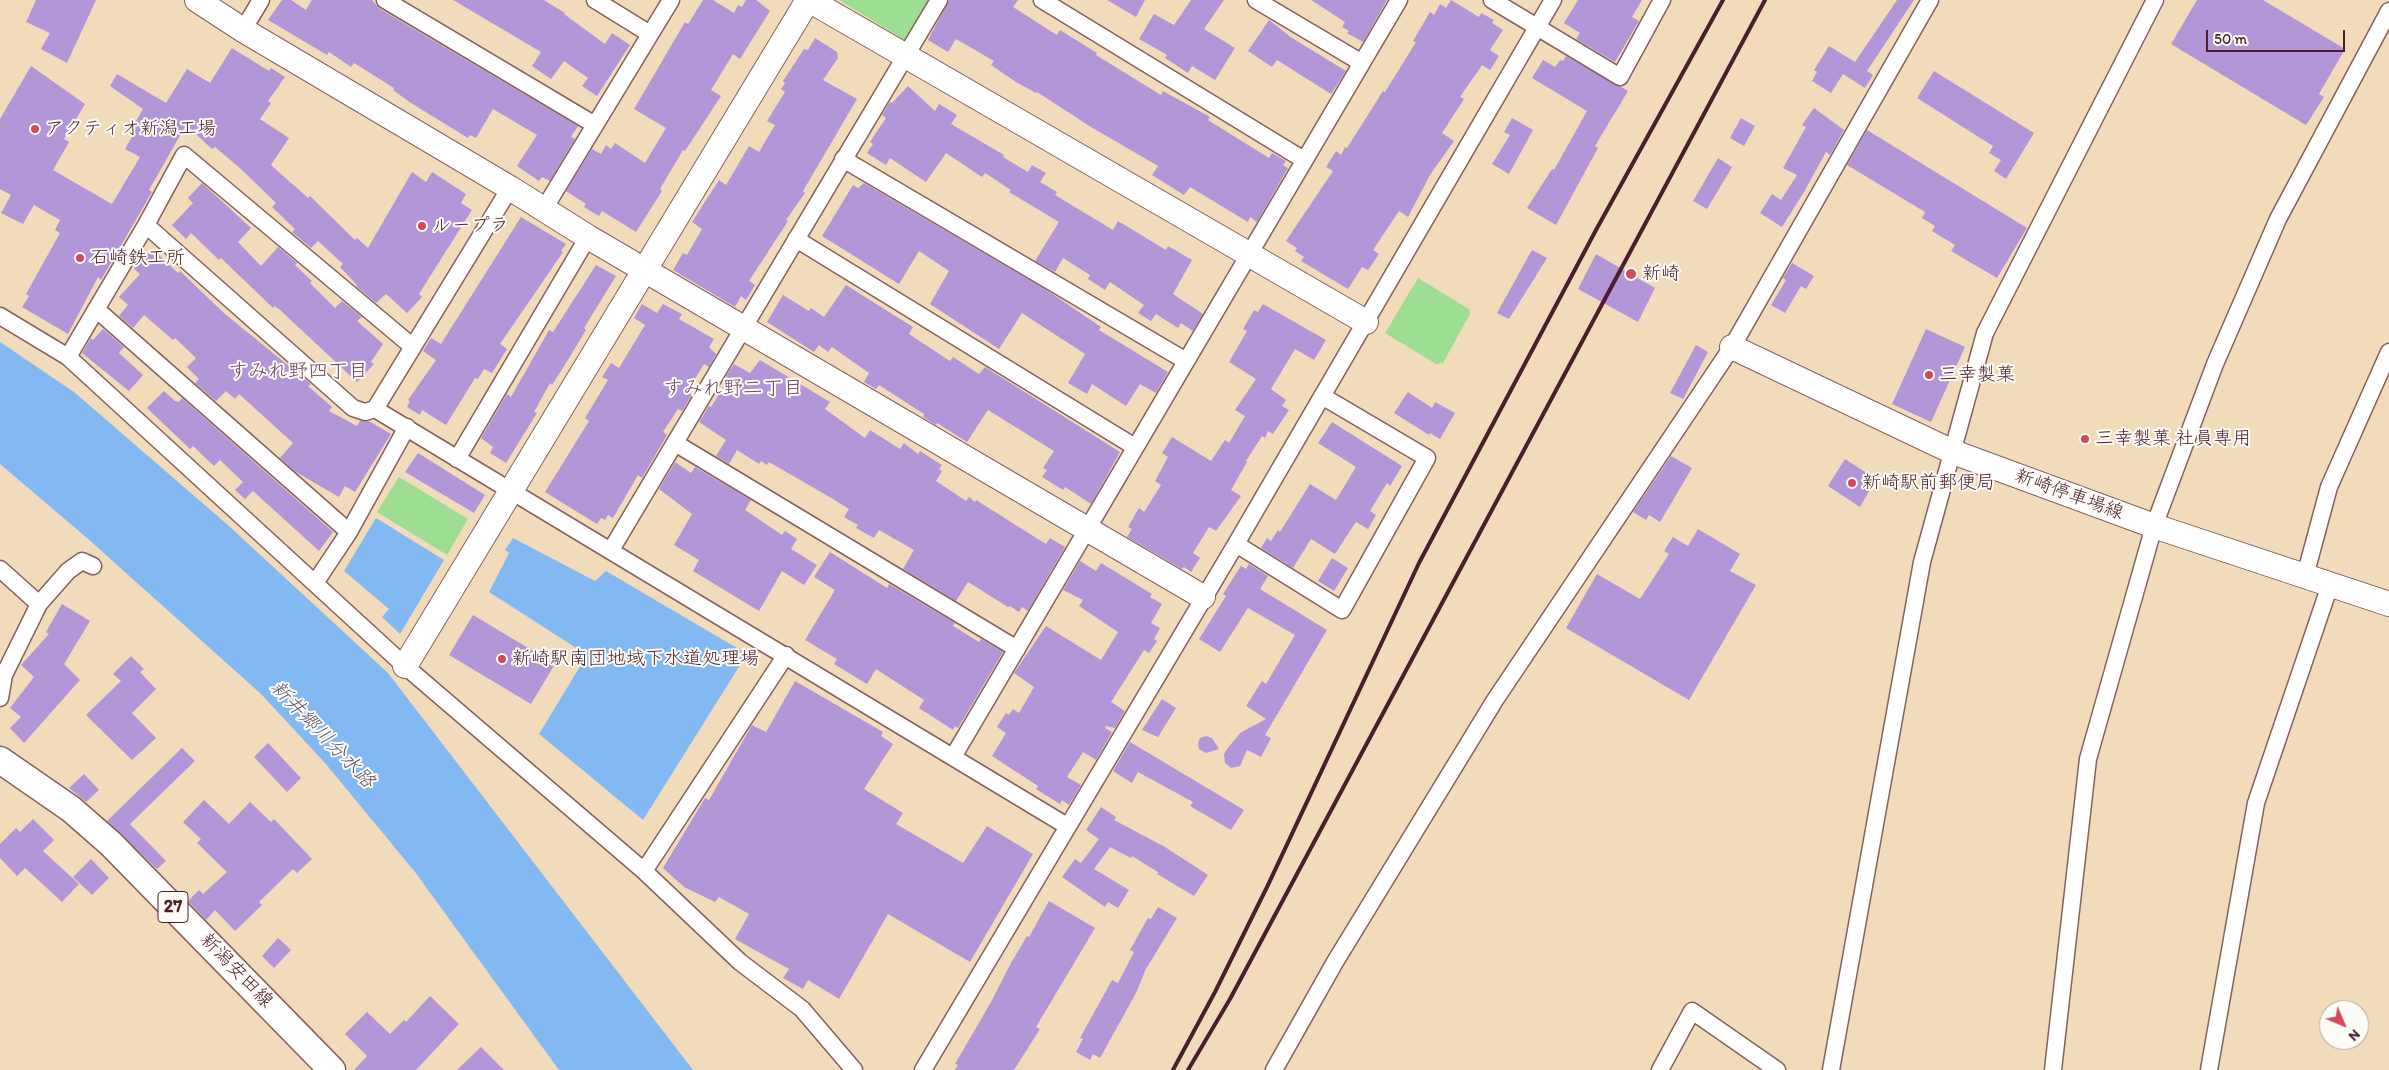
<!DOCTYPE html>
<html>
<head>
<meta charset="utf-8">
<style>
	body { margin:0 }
	#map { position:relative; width:2389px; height:1070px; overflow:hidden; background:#f2dbbb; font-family:Itim,sans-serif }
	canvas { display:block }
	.north { position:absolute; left:2319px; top:1000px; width:50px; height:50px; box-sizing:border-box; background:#fdfcf7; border:1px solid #b5a4a5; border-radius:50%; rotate:135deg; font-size:14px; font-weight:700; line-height:20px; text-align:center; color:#4a1f2b }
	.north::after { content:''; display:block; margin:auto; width:18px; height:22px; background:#d1495b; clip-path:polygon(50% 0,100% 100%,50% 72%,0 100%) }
	.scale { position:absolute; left:2206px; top:30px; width:139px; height:22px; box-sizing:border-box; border:2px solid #4a1f2b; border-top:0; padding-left:6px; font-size:15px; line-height:18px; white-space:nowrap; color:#4a1f2b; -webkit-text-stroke:4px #fdfcf7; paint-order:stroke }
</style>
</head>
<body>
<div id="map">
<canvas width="2389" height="1070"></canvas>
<div class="north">N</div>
<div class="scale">50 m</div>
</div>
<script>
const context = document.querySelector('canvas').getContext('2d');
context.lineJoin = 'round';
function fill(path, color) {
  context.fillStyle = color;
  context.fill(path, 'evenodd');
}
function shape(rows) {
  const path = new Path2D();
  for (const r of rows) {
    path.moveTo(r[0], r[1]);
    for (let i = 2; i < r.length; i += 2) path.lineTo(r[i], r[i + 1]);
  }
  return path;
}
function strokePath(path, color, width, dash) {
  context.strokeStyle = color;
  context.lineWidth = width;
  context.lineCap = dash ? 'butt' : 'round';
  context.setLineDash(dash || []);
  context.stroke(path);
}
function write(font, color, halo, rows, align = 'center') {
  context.font = font + ' Itim,"Klee One",sans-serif';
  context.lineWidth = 4;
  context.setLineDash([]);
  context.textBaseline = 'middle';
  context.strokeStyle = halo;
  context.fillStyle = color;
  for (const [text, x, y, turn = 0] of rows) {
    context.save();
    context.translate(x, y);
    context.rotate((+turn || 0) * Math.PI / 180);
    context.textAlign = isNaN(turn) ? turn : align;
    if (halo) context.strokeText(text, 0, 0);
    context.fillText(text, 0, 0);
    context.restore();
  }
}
fill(shape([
	[839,0,931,0,906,41],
	[1418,278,1469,309,1470,314,1443,363,1436,364,1385,333],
	[399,477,468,519,447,555,377,512]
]), '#9ede94');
fill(shape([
	[0,342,74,392,229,526,388,673,693,1070,559,1070,415,872,325,763,261,694,87,538,0,464],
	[376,518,444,560,400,634,382,617,389,609,344,571],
	[513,538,595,581,606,571,747,654,643,820,539,734,587,655,489,592,509,553,505,550]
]), '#83b9f2');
fill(shape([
	[36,0,96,0,67,63,41,49,50,33,26,22],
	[282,0,291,0,306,10,312,0,372,0,380,9,578,126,571,137,575,139,550,181,542,177,539,181,517,166,537,135,493,109,476,138,470,135,468,138,411,103,393,90,394,88,354,63,351,67,329,52,327,55,268,20],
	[453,0,544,0,565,13,564,14,605,44,612,33,630,45,597,96,582,86,588,78,564,61,551,79,532,66,541,52],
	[703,0,713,0,734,13,738,5,742,7,746,0,756,0,770,11,740,59,733,54,711,90,721,96,685,151,683,150,660,189,662,191,636,232,602,211,599,216,584,207,586,204,566,191,592,149,601,154,606,145,611,149,615,143,645,163,666,128,634,109,685,22,688,24],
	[949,0,1018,0,1013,7,1049,30,1057,35,1060,30,1097,53,1096,55,1161,95,1163,91,1210,117,1208,120,1269,158,1272,153,1286,161,1283,165,1288,168,1257,222,1250,217,1248,222,1190,187,1184,195,1152,175,1158,166,1091,127,1037,92,1036,93,1016,82,991,65,994,61,956,39,948,52,928,40],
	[1107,0,1145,0,1136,17],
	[1191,0,1224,0,1204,29,1235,48,1215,80,1192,66,1188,73,1165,58,1167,55,1139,39,1154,14,1174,25],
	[1311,0,1387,0,1363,42,1347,33,1349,31,1342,27,1345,22],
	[1451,0,1479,17,1481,13,1494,20,1492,23,1503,30,1490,50,1499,56,1490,70,1482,65,1460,97,1464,99,1442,133,1454,141,1430,175,1408,217,1399,211,1373,250,1379,254,1368,270,1362,267,1348,289,1301,261,1304,257,1295,251,1297,248,1286,241,1333,171,1326,167,1336,151,1341,155,1345,147,1347,148,1383,91,1385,92,1416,42,1413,41,1430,12,1434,15,1440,4,1446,8],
	[1578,0,1642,0,1632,17,1639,21,1615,62,1576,39,1580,33,1564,23],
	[1897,0,1914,0,1867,71,1873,75,1865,88,1843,74,1831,93,1812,81,1817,72,1814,70,1829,46,1855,62],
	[2197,0,2263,0,2345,49,2319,94,2324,97,2306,125,2171,44],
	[1269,20,1292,38,1346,71,1331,94,1277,60,1272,67,1248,51],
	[815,38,837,52,838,58,823,80,857,99,803,191,805,193,786,220,788,221,749,281,755,285,746,300,741,296,735,307,673,270,683,253,687,255,702,229,692,222,719,180,726,185,749,146,759,152,775,125,767,121,785,92,781,89,785,83,783,81,804,49,808,50],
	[232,48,269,71,271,68,285,77,268,101,271,103,260,119,289,138,271,165,308,198,310,196,355,240,357,238,368,248,412,172,426,182,432,172,466,194,461,203,472,210,419,294,422,297,407,313,386,294,376,303,356,286,357,285,340,267,343,264,318,241,311,248,292,232,295,229,272,207,276,203,242,170,215,147,212,149,186,125,149,190,152,192,101,280,98,277,68,334,22,307,29,296,26,294,60,233,55,230,60,220,34,205,23,224,1,213,11,195,0,189,0,119,31,66,85,104,64,139,69,142,53,170,112,204,140,157,125,149,133,135,129,133,143,109,110,86,117,74,166,103,187,69,210,83],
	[1566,56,1628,91,1595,146,1598,148,1556,225,1527,208,1552,169,1554,170,1587,111,1532,78,1543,60,1555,67,1560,60,1563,61],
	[1934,71,2034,133,2006,179,1994,171,2001,160,1989,153,1993,146,1917,98],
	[908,86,935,111,939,104,957,115,951,124,1004,155,1003,157,1028,172,1032,165,1046,173,1040,182,1057,192,1055,195,1113,230,1118,221,1166,250,1168,246,1192,260,1173,294,1203,314,1193,331,1181,323,1178,328,1156,314,1151,321,1138,313,1144,305,1110,282,1105,290,1088,279,1090,275,1063,258,1055,272,1035,261,1059,222,1009,192,1011,190,985,173,982,177,946,153,926,182,890,158,886,165,867,153,873,144,870,142,886,118,882,115,890,102,892,103],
	[1814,108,1844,130,1830,155,1826,152,1804,192,1782,227,1760,213,1772,194,1781,200,1797,175,1783,168,1806,127,1802,125],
	[1512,118,1533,130,1509,174,1492,164,1510,135,1504,132],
	[1741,118,1755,126,1744,146,1730,138],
	[1867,130,2027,228,1997,278,1951,251,1955,245,1932,231,1935,226,1922,218,1925,212,1847,165],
	[1718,158,1732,167,1707,209,1693,201],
	[202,183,251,228,238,242,261,266,278,247,297,263,295,265,312,281,310,283,335,308,342,301,362,317,357,321,383,344,371,362,374,364,357,382,279,309,274,306,273,308,221,258,219,260,191,233,186,239,172,225,193,203,188,198],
	[864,183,1045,289,1101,327,1099,330,1168,372,1156,393,1140,384,1126,406,1092,384,1087,394,1068,383,1085,354,1022,313,999,349,930,304,949,271,919,251,899,284,822,236,853,185,858,188],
	[521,217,566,244,561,251,563,252,500,344,507,349,492,373,484,369,478,379,475,378,446,425,422,410,420,415,407,407,410,401,408,400,436,360,423,351,431,338,441,344],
	[1532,250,1547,258,1509,319,1497,313],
	[150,252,157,258,159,255,178,273,180,271,225,314,311,384,308,386,332,407,329,411,357,426,360,421,369,421,391,434,355,492,345,486,339,497,294,471,280,458,293,443,239,394,235,399,226,391,216,401,195,383,199,379,187,367,196,358,175,338,173,340,144,315,133,328,119,316,128,305,119,297,140,274,134,269],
	[1596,254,1655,288,1638,322,1578,289],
	[1792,263,1814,276,1806,289,1801,286,1785,313,1771,305,1786,280,1783,278],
	[596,265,616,276,584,328,586,330,566,363,552,385,550,383,534,412,537,413,506,463,490,453,493,447,481,438,507,394,511,397,549,330,553,332],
	[846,285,913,327,909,334,950,361,953,357,979,374,985,367,1120,452,1091,504,1065,487,1063,490,1042,477,1047,470,1043,468,1054,451,988,410,967,442,937,423,936,425,923,417,924,414,879,385,876,389,864,382,869,373,832,347,828,352,819,345,814,352,767,322,783,295,809,311,811,308,824,317],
	[642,304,657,313,663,304,682,314,679,319,714,339,709,347,716,354,709,367,704,364,687,392,692,395,682,411,678,409,663,432,667,435,642,478,638,475,613,518,608,515,605,520,601,518,597,524,545,492,589,421,585,418,608,380,602,377,611,363,619,368,645,325,634,318],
	[1263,304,1326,340,1314,360,1295,349,1271,389,1286,400,1282,406,1289,410,1273,434,1268,431,1265,438,1262,436,1246,461,1247,462,1231,490,1241,496,1216,531,1209,527,1193,553,1200,558,1191,572,1184,567,1182,569,1127,537,1132,529,1128,527,1139,508,1144,512,1161,485,1155,481,1168,457,1162,453,1172,437,1211,461,1225,440,1229,443,1245,416,1235,410,1256,379,1229,362,1247,331,1243,329,1254,310,1258,312],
	[103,329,124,347,119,353,143,375,129,391,82,353,91,338,93,340],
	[1926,329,1965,347,1931,422,1892,404],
	[1696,345,1708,352,1683,399,1670,393],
	[760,360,830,402,825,409,865,438,870,430,900,449,904,443,918,454,920,451,942,465,939,469,942,471,936,481,966,501,969,497,975,502,976,500,1046,544,1050,538,1065,547,1028,611,1022,607,1019,612,1010,606,1008,607,968,582,956,601,903,569,914,550,879,530,874,538,856,528,858,525,844,517,849,509,833,499,769,462,767,465,761,461,759,464,737,450,729,464,716,456,726,440,699,422,709,406,711,407,729,378,726,376,734,364,750,373],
	[164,391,175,401,179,402,182,398,333,532,319,551,253,491,245,499,235,490,243,482,220,460,214,466,193,446,190,449,147,408],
	[1408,392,1432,408,1435,402,1455,413,1440,439,1430,433,1429,435,1394,413],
	[1332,422,1402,466,1390,486,1387,483,1370,511,1376,515,1368,529,1356,522,1335,554,1311,539,1293,568,1261,548,1267,538,1271,541,1278,530,1280,532,1310,484,1336,500,1356,467,1318,443],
	[418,453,485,495,474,513,405,472],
	[1671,456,1692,468,1660,522,1649,515,1646,520,1633,512],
	[1845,459,1876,479,1860,507,1828,486],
	[675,462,691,473,695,467,751,500,745,510,782,535,785,531,797,539,791,549,817,565,804,585,782,571,759,611,693,571,699,560,674,545,692,514,659,489],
	[1698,529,1740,554,1730,571,1756,585,1689,700,1566,628,1597,574,1640,599,1669,554,1664,551,1673,537,1688,546],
	[830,552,887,588,889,584,955,623,953,626,979,642,981,639,1003,652,958,728,955,726,953,730,919,708,924,700,876,669,867,684,834,664,837,659,805,640,835,590,814,577],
	[1332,558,1348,568,1334,591,1318,581],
	[1080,561,1096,571,1101,563,1152,594,1150,597,1162,604,1151,623,1160,628,1154,639,1157,641,1149,653,1144,650,1111,702,1125,711,1115,728,1106,726,1105,728,1112,732,1096,760,1083,752,1067,777,1081,785,1069,805,1062,800,1060,804,1036,789,1038,786,992,756,1006,733,997,727,1006,713,1009,715,1013,709,1019,713,1034,687,1014,673,1046,626,1101,660,1118,632,1079,606,1083,600,1063,590],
	[1249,564,1268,576,1260,589,1327,630,1265,735,1271,738,1261,757,1247,750,1240,766,1231,768,1225,763,1224,754,1227,749,1240,733,1266,719,1246,706,1262,681,1266,684,1295,635,1248,608,1220,652,1199,639,1226,596,1223,594,1241,566,1246,569],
	[62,604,90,621,64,664,80,680,24,743,10,728,21,717,10,708,34,677,21,665,49,634,46,632],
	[473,615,555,664,531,704,449,655],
	[131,656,144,669,140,672,156,689,132,713,156,738,132,760,86,715,121,681,113,674],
	[795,681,883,732,881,736,893,744,864,789,903,813,896,824,963,863,987,826,1033,854,970,962,888,914,839,999,808,980,803,989,783,978,789,969,735,939,749,914,719,897,715,902,684,887,663,868,705,798,709,800,752,725,766,732],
	[1162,699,1176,708,1158,737,1142,730],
	[1206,736,1212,738,1219,749,1206,753,1199,749,1198,743,1200,738],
	[1130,742,1244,810,1231,830,1190,806,1193,802,1138,772,1132,783,1113,771],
	[268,743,301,778,287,792,254,757],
	[182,748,195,761,130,824,166,861,157,869,107,821],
	[84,774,99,790,86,802,69,788],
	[204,800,229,824,250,802,271,822,274,819,312,859,297,873,293,869,259,902,262,905,235,931,215,910,206,920,188,901,199,890,203,894,227,872,197,843,201,839,183,822],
	[1101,807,1116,817,1114,820,1165,847,1208,875,1194,896,1157,874,1158,872,1132,856,1131,858,1110,847,1094,869,1129,890,1118,908,1108,902,1105,907,1062,877,1075,859,1081,863,1099,839,1086,830],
	[33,819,54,840,43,851,79,884,62,902,25,868,17,876,0,858,0,844,16,828,20,832],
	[91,859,109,878,92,895,73,877],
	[1049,901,1095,928,1036,1027,1040,1029,1014,1070,955,1070,958,1065,955,1064,991,1002,1011,963,1027,936,1029,937],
	[1158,907,1177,918,1146,969,1136,993,1100,1058,1093,1054,1090,1060,1076,1052,1083,1039,1080,1038,1112,980,1118,983,1134,952,1130,950,1148,918,1151,919],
	[278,938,291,950,274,968,262,956],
	[430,996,459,1024,416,1070,354,1070,367,1056,345,1034,367,1012,390,1034,404,1020,406,1022],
	[481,1047,504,1070,457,1070]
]), '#b296d7');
const street = shape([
	[385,0,595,125],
	[595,0,650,34],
	[1042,0,1304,160],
	[1256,0,1362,63],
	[1492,0,1620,77,1662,0],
	[243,30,261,0],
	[843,159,1186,361],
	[544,209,671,0],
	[146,225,353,408,365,412,375,409,510,188],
	[796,239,1135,447],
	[96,309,349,532],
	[0,316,68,357,405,666,644,871,740,962,802,1009,854,1070],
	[68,357,146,225,184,155,413,347],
	[375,409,1067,826],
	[675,443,1017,649],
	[457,459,588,237],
	[1236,544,1342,610,1427,458,1322,396],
	[611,550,939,0],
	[0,569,39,604,4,675,0,698],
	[2305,576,2329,487,2389,352],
	[315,583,349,532,407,427],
	[39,604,68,571,82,561,93,566],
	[953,757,1399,0],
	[644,871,786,655],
	[923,1070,1236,544,1553,0],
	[1274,1070,1335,962,1495,700,1732,347,1930,0],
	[1660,1070,1692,1011,1777,1070],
	[1831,1070,1922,562,1985,333,2155,0],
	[2053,1070,2088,759,2154,526,2215,364,2278,219,2389,11],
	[2209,1070,2256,803,2330,585]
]);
const secondary = shape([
	[197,0,243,30,510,188,588,237,1203,597],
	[809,0,1366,322],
	[1732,347,1953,452,2154,526,2389,604],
	[405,666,808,0]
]);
const primary = shape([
	[0,760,71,809,111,844,332,1070]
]);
strokePath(street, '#85615d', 19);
strokePath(secondary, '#85615d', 26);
strokePath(primary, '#85615d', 29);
strokePath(street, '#fff', 16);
strokePath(secondary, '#fff', 24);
strokePath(primary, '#fff', 26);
strokePath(shape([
	[1173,1070,1215,992,1268,885,1419,563,1596,230,1723,0],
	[1188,1070,1230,999,1765,0]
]), '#4a1f2b', 4);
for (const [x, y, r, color] of [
	[35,129,5,"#d1495b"],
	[422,226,5,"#d1495b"],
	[80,258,5,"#d1495b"],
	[1631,274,6,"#d1495b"],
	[1929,375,5,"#d1495b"],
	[2085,439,5,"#d1495b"],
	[1852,483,5,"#d1495b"],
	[502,659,5,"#d1495b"]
]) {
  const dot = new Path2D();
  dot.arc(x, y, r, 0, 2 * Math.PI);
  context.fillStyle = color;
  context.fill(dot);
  strokePath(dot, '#fdfcf7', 2);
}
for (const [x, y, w] of [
	[173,907,30]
]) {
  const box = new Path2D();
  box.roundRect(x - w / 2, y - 15.5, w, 31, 4);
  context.fillStyle = '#fdfcf7';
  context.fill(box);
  strokePath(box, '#4a1f2b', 1);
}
write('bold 18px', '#4a1f2b', null, [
	["27",173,907]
]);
write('19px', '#4a1f2b', '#fdfcf7', [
	["アクティオ新潟工場",45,129],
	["ループラ",432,226],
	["石崎鉄工所",90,258],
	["新崎",1642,274],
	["三幸製菓",1939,375],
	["三幸製菓 社員専用",2095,439],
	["新崎駅前郵便局",1862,483],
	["新崎駅南団地域下水道処理場",512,659]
], 'left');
write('19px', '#4a1f2b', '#fdfcf7', [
	["新崎停車場線",2069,495,20],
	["新潟安田線",236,971,46]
]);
write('20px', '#6e4967', '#fdfcf7', [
	["すみれ野四丁目",298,372],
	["すみれ野二丁目",733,389]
]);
write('italic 20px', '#5e5571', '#fdfcf7', [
	["新井郷川分水路",322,735,46]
]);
</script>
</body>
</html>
